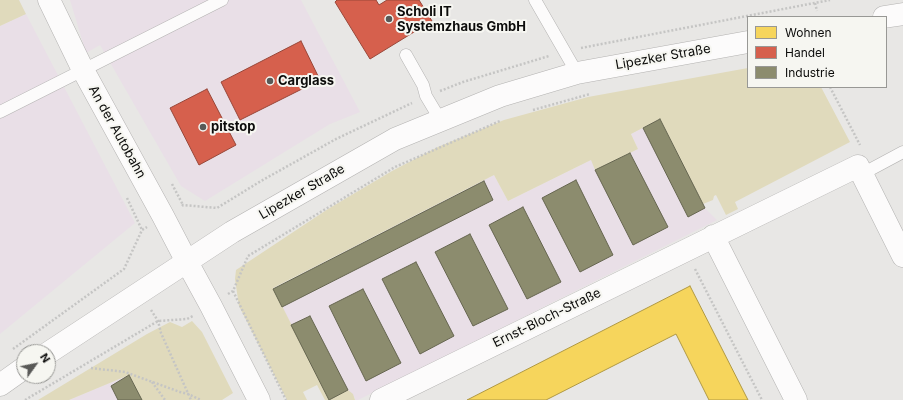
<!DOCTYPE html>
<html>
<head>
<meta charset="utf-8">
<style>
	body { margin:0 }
	#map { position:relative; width:903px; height:400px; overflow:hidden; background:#e8e7e5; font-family:Inter,sans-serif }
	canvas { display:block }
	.legend { position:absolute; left:747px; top:16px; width:140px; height:72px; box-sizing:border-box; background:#f6f6f1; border:1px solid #989895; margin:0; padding:5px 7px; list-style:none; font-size:12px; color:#0c0c0b }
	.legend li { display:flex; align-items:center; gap:8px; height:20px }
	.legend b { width:20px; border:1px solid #989895 }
	.north { position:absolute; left:16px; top:344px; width:40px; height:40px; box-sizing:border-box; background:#f6f6f1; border:1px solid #989895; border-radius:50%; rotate:57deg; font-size:11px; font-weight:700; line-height:16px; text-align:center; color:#0c0c0b }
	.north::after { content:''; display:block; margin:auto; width:14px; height:18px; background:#595957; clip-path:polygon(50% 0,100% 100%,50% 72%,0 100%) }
</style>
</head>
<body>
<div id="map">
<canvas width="903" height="400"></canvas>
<ul class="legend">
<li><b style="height:11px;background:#f6d55c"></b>Wohnen</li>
<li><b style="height:11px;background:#d6604d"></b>Handel</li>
<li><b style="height:11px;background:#8c8c6e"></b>Industrie</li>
</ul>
<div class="north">N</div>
</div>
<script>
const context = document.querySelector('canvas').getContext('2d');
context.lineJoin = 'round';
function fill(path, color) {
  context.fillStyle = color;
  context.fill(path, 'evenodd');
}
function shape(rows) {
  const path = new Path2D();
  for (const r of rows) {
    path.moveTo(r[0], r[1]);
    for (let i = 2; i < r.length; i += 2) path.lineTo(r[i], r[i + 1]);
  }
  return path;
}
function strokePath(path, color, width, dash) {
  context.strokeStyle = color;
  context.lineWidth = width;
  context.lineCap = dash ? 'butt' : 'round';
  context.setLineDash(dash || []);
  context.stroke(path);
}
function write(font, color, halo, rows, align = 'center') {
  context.font = font + ' Inter,sans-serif';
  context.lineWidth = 4;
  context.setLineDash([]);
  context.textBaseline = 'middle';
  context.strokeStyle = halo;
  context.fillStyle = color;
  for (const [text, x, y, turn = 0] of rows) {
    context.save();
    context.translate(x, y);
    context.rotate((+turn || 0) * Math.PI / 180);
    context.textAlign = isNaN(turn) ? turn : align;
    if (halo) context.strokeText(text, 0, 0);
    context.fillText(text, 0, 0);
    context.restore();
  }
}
fill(shape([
	[70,0,301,0,360,112,330,124,205,201,181,186,100,45,86,53],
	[26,14,135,223,0,334,0,26],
	[660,119,705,208,717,220,358,400,355,400,355,397,329,400,273,289,494,175,508,201,591,160,595,170,638,149,631,134],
	[129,375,142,400,69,400,98,388]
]), '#e9dfe7');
fill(shape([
	[0,0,19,0,26,14,0,26],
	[748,68,748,87,821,87,850,142,735,202,738,209,726,215,716,195,714,196,713,200,703,204,660,119,631,134,638,149,595,170,591,160,508,201,494,175,273,288,329,399,348,390,353,394,355,400,325,400,317,385,303,392,307,400,287,400,239,306,235,279,236,270,239,268,328,209,392,171,438,147,504,120,588,97],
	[192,321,202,332,233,393,222,400,142,400,129,375,69,400,38,400,147,334,170,322,182,327]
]), '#e0dabc');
const homes = shape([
	[690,286,748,400,709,400,676,334,546,400,467,400,690,286]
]);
fill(homes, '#f6d55c');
strokePath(homes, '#b09944', 1);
const shops = shape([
	[337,0,376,0,379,5,387,0,419,0,432,21,370,59,335,2,337,0],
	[301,41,320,80,240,120,221,82,301,41],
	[207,89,236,145,199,165,170,108,207,89]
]);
fill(shops, '#d6604d');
strokePath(shops, '#994739', 1);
const industry = shape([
	[660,119,705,208,688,217,643,128,660,119],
	[630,153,668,227,633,245,595,170,630,153],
	[576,180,613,255,580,272,542,198,576,180],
	[484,181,493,200,282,307,273,289,484,181],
	[523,207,561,282,527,299,489,225,523,207],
	[470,234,508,309,473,326,435,252,470,234],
	[416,262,454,336,420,354,382,279,416,262],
	[363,289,401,363,366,381,329,306,363,289],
	[310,316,348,390,329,400,291,325,310,316],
	[129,375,142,400,118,400,111,386,129,375]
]);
fill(industry, '#8c8c6e');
strokePath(industry, '#666650', 1);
const lane = shape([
	[535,0,577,73],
	[406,55,423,85,426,96,441,121],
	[0,112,222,0],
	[862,174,903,152]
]);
const street = shape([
	[49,0,83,70,163,216,187,262],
	[713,236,796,400],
	[381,400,858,166,903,256]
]);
const secondary = shape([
	[884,17,903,14],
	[187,262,211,306,259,400],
	[48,353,232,232,395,139,500,96,577,73,748,42],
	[0,385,24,368]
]);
strokePath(lane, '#b3b2b1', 13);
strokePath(street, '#b3b2b1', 23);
strokePath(secondary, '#b3b2b1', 23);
strokePath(shape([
	[815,3,817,11],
	[581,48,830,0],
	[830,87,860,145],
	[440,91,463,82,549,56],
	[533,110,590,94],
	[172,184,183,205],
	[127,198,142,230],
	[182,206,183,205,217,208,261,181,336,139,412,103],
	[695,269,762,400],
	[233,291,286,400],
	[228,294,233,291,248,256,395,167,500,121],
	[151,310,158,321,161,333,191,400],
	[13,349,124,269,142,230,147,227],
	[91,368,125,372,180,392,188,394,201,400],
	[152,382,165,400],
	[25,400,158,321,187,319,193,316]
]), '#c5c5c4', 2.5, [2, 2]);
strokePath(lane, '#fcfbfb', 12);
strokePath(street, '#fcfbfb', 22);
strokePath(secondary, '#fcfbfb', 22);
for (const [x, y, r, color] of [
	[389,19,4,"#595957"],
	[270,81,4,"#595957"],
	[203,127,4,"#595957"]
]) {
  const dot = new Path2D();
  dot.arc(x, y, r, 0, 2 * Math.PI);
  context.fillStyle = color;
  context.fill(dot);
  strokePath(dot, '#f6f6f1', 1.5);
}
write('bold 13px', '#0c0c0b', '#f6f6f1', [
	["Scholi IT",397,12],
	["Systemzhaus GmbH",397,27],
	["Carglass",278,81],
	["pitstop",211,127]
], 'left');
write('13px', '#0c0c0b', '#f6f6f1', [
	["Lipezker Straße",663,57,-10],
	["An der Autobahn",117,132,61],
	["Lipezker Straße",302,192,-30],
	["Ernst-Bloch-Straße",547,318,-26]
]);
</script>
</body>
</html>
